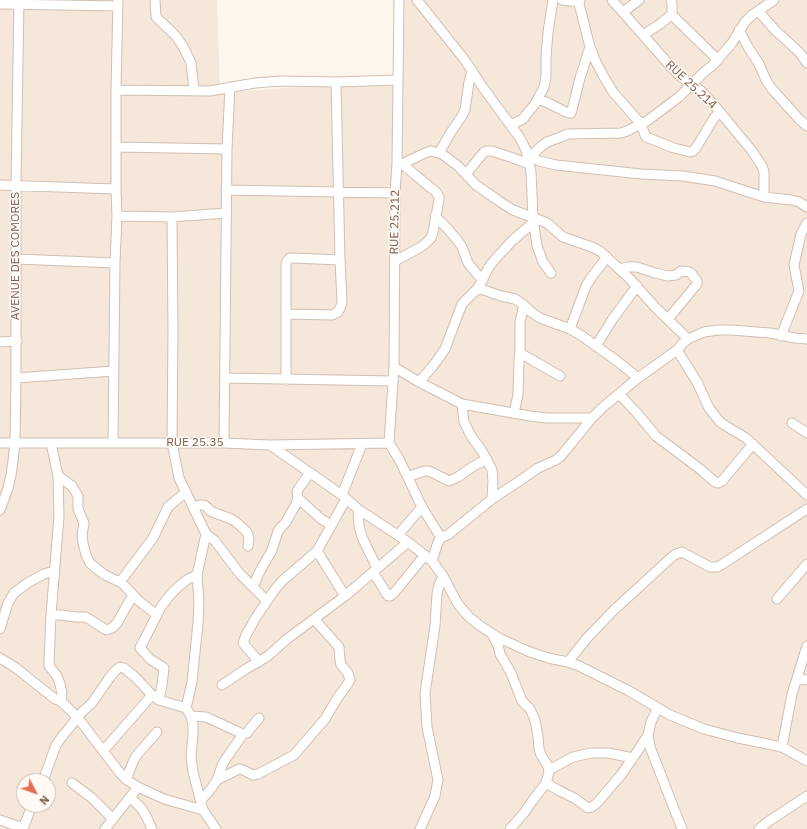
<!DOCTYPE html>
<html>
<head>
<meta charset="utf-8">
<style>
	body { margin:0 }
	#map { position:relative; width:807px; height:829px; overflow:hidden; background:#fdf6ec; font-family:"IBM Plex Sans",sans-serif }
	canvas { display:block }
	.north { position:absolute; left:16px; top:773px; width:40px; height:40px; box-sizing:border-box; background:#fffaf3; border:1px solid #cabbb1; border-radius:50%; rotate:131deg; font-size:11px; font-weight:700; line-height:16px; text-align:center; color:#7a5c4d }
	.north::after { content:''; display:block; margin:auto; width:14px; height:18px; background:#e76f51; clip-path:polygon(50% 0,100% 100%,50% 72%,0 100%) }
</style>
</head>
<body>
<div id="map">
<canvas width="807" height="829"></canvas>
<div class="north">N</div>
</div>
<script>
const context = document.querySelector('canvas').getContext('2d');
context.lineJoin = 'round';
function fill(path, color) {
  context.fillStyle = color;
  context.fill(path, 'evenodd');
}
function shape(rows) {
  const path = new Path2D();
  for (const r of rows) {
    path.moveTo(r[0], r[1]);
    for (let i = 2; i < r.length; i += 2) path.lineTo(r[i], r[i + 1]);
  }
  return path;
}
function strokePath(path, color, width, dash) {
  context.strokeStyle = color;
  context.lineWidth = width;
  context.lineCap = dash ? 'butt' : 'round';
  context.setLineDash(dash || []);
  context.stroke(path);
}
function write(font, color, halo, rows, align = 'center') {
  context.font = font + ' "IBM Plex Sans",sans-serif';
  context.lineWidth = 3;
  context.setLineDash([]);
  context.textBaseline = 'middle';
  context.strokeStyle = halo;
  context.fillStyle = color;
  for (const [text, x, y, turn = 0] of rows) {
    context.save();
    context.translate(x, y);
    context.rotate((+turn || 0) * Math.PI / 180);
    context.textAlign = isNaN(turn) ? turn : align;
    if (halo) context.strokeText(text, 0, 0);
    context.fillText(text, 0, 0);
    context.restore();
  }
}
fill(shape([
	[0,0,217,0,220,93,400,79,401,0,807,0,807,829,0,829],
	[24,781,48,781,48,805,24,805]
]), '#f5e8da');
const minor = shape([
	[155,0,156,17,176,36,184,48,191,63,194,90],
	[417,0,464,59,484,89,520,138,526,150,531,172,533,218,537,246,543,262,551,273],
	[562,0,569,1,580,0],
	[578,0,590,47,596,62,604,77,613,92,641,124,645,135,646,137,674,148,690,152,693,151,696,148,714,118,720,112],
	[612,0,673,69,680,76,701,91,715,106,752,151,762,166,764,172,764,197],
	[671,0,672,3,672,14,674,17,718,60],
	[0,4,118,6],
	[758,11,776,31,800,53,807,63],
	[623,12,639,0],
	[739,30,748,47,759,64,766,80,772,89,799,119,807,126],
	[643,35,660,24,672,14],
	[116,90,210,91,255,83,281,81,336,82,398,80],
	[538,98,566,112,571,113,572,110,580,78,590,47],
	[511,125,523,119,526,115,535,104,544,87,546,77,546,57,548,32,553,0],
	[116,147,227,149],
	[439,153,451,132,462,116,465,110,469,82,472,70],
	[528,155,539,161,556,165,641,174,683,176,715,181,764,197,791,200,799,202,807,207],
	[532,158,535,152,543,145,547,142,561,137,568,134,621,133,627,131,647,121,679,97,703,73,714,64,732,43,745,22,752,15,774,0],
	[397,164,402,164,425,153,431,151,442,154,458,166,476,185,499,201,513,210,547,223,563,237,592,247,600,251,629,278,656,308,688,339],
	[466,174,484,152,487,151,492,151,513,158,529,164],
	[0,185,116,189],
	[226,190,395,193],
	[117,216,172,217,226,213],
	[435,216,447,228,458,241,462,247,468,263,477,274,483,280],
	[172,217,173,330,172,443,179,478,206,534,197,575,199,601,198,623,192,682,186,708,191,716,193,725,193,734,191,757,193,772,203,810,216,829],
	[16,259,115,263],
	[395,261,421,247,427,242,431,238,433,232,439,200,439,197,436,192,402,164],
	[619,269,628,267,637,267,655,273,668,276,676,275,681,271,683,271,689,272,691,273,697,281,697,284,668,319],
	[478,288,501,296,515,299,524,305,531,312,540,318,570,329,582,336,617,361,638,378],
	[286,314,332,315,338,312,341,306,342,302,340,260,336,82],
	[570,329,586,286,591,278,607,257],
	[781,336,799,291,794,265,801,234,807,223],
	[0,342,17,341],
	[596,346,612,320,637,286],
	[677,350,697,382,709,408,720,422,726,426,746,438,807,495],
	[520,353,560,376],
	[394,367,419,382,462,404,530,416,547,418,592,418],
	[16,378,114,371],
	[225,378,393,381],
	[286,380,286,264,287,261,290,258,293,258,340,260],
	[419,382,433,366,445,349,462,304,478,288,489,267,496,258,513,240,534,222],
	[619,394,636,412,656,436,700,469,715,482,718,483,722,481,753,444],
	[462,404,464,422,471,436,482,451,492,470,493,481,492,499],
	[514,413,518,395,519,361,520,350,520,322,524,305],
	[792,423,807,433],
	[0,443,224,443,270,445,389,443],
	[51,443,58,476,59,516,51,615,49,663,49,666,57,676,60,684,62,694,61,701,78,718,120,773,127,780,138,787,164,799,203,810],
	[113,443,115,263,117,216,116,189,116,90,118,0],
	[224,443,227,149,230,87],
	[389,443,399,459,422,507,441,538,438,542,432,561,443,576,458,604,468,616,479,625,499,638,530,652,548,658,568,662,579,666,629,691,670,715,704,729,738,738,782,747,807,761],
	[389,443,394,367,395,193,397,164,399,0],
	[270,445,342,495,358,509,408,542,432,561],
	[58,476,72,486,78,496,78,509,84,523,82,535,83,543,86,555,90,563,98,570,105,575,122,583,139,601,157,615],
	[408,477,421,472,426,471,429,471,449,481,458,477,472,467,487,459],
	[342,495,362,444],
	[298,498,321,519,331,525],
	[193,507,200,505,204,505,208,508,210,511,231,519,236,522,246,531,248,534,249,539,248,546],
	[358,509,359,526,362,537,377,568],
	[0,510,8,488,11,475,13,461,15,443,16,378,16,185,19,0],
	[206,534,215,541,240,574,267,601],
	[398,535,422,507],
	[441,538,449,534,492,499,518,482,538,468,556,460,561,456,592,418,602,408,638,378,677,350,682,344,688,339,704,332,718,330,731,330,770,333,795,338,807,339],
	[373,572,388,596,390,596,394,593,425,555],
	[120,582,153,538,168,507,186,492],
	[253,587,260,571,272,550,278,531,286,522,296,504,298,498,297,492,299,488,310,473],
	[345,596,317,551,346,499],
	[777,599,807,564],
	[51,615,61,615,76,617,86,617,106,630,112,628,117,623,133,595],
	[0,629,8,603,14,593,29,582,44,574,54,571],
	[492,634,498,645,500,654,511,673,522,701,530,709,535,720,538,737,539,749,541,755,548,766,549,772,546,783,533,800,524,813,510,829],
	[0,658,16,668,55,699,61,701],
	[259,662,243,643,246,635,255,619,273,592,282,581,317,551],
	[568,662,587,638,614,610,674,555,682,552,710,567,718,567,807,509],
	[797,678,807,680],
	[222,685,246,669,268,656,287,639,345,596,408,542],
	[159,700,186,708],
	[658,708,651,722,648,735,650,747,682,829],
	[191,716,206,717,243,734,223,763,217,780,211,789,201,800],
	[243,734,247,733,249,730,259,718],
	[782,747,792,694,807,646],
	[103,751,152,695],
	[549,770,573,757,591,753,608,753,633,758],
	[127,780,128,775,133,762,136,756,157,732],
	[217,780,239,769,243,770,253,775,258,774,294,755,325,719,338,697,347,685,350,680,349,677,348,673,341,665,340,660,339,647,314,619],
	[43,781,56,745,61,738,82,712,92,703,110,677,115,671,120,667,124,668,135,677,152,695,159,700,162,685,164,668,150,659,140,648,141,646,161,607,170,595,179,586,188,579,197,575],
	[72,783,92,798,113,819],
	[546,783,558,790,576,799,585,806,588,808,592,807,597,803,621,775,637,752,648,735],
	[130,797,142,809,147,818,152,829],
	[0,820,23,828],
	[23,829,32,805],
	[105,829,138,787],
	[420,829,435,796,438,780,427,727,425,693,435,626,437,594,439,585,443,576],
	[759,829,769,821,807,796]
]);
strokePath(minor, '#d1beb0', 11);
strokePath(minor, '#fff', 9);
write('12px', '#7a5c4d', '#fffaf3', [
	["RUE 25.214",691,85,43],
	["RUE 25.212",395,222,-89],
	["AVENUE DES COMORES",16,256,-90],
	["RUE 25.35",195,443]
]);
</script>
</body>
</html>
